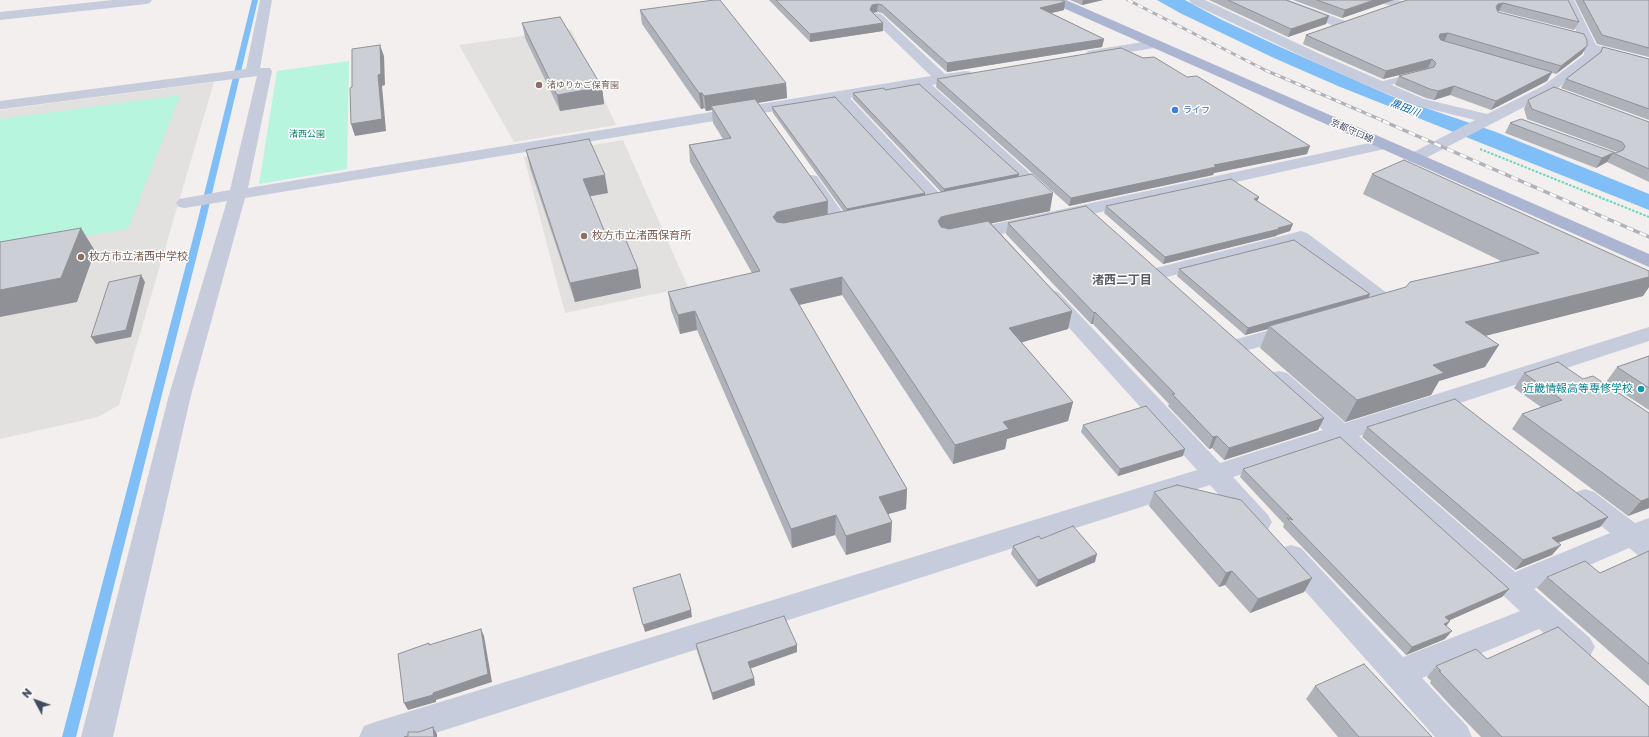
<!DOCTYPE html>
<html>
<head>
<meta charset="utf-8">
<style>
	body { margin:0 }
	#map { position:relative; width:1649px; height:737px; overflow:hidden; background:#f2efee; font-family:"Golos Text",sans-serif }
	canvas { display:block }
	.north { position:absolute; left:16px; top:681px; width:40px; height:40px; -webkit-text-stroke:3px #fff; paint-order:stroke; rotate:311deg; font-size:11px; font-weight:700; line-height:16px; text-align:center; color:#444b5f }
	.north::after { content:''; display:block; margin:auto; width:14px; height:18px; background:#444b5f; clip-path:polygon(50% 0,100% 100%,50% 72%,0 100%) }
</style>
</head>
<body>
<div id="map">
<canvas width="1649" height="737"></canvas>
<div class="north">N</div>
</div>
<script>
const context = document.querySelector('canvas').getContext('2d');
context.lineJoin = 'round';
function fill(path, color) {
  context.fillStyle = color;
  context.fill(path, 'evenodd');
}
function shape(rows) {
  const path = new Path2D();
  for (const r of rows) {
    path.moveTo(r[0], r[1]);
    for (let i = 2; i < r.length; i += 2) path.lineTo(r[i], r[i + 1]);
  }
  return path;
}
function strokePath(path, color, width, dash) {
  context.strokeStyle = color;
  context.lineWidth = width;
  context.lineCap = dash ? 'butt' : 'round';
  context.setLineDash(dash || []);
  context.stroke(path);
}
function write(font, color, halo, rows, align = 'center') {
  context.font = font + ' "Golos Text","Noto Sans JP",sans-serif';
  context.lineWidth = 3;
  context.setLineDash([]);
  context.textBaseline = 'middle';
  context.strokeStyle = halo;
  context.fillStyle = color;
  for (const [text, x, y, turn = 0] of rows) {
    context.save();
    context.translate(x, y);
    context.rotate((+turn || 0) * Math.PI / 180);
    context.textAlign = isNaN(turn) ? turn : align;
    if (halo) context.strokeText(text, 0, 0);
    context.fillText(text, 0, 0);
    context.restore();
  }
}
fill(shape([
	[571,29,616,125,514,142,459,45],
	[214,82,119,405,98,417,0,439,0,110],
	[623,140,688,287,565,313,524,157]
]), '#e3e0e0');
fill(shape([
	[349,61,347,169,259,184,277,71],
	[180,95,128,229,0,250,0,119]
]), '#b7f5df');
fill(shape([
	[1157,0,1185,0,1220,19,1278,46,1391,96,1496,132,1649,194,1649,210,1338,86,1274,58,1180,13]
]), '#7fbef7');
fill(shape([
	[252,0,258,0,205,223,76,737,62,737,197,223,252,0]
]), '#7fbef7');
strokePath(shape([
	[1480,149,1649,217]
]), '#6bd7bf', 2, [2.5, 1.5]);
fill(shape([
	[1415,73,1418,74,1419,76,1418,78,1378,88,1373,85,1375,83,1415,73]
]), '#c6ccdb');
fill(shape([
	[113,0,152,0,150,3,146,4,0,20,0,12,113,0],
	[260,0,272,0,260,68,270,68,272,71,248,188,931,76,873,20,871,17,873,14,877,13,881,14,945,74,966,71,971,72,973,75,971,78,932,85,1042,184,1040,188,1034,189,1017,193,1011,192,1008,188,1011,184,1022,182,918,87,850,98,945,199,948,203,945,207,939,208,933,207,836,101,245,198,191,395,113,737,81,737,169,395,227,201,185,208,179,207,176,203,179,199,185,198,230,190,257,76,3,109,0,109,0,101,246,69,260,0],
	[1189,0,1205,0,1322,55,1424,99,1487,114,1543,86,1584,55,1584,48,1562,0,1574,0,1596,45,1649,59,1649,67,1597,54,1595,59,1553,92,1420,161,1414,163,1408,161,1406,158,1408,155,1475,120,1414,105,1373,88,1312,61,1191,3,1189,0],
	[1272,0,1289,0,1345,21,1347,24,1345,27,1341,28,1337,27,1274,3,1272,0],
	[1379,0,1397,0,1402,1,1404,4,1402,7,1398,8,1381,3,1379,0],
	[1155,40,1160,41,1162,44,1160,47,1093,58,1088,57,1086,54,1088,51,1093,50,1155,40],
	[1383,140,1389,142,1391,145,1389,148,966,242,960,240,957,236,960,232,966,230,1383,140],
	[811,175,817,176,847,219,850,223,847,227,841,228,835,227,803,180,805,176,811,175],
	[1301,231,1307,233,1395,299,1398,303,1395,307,1371,314,1364,312,1361,308,1364,304,1373,301,1298,243,1159,279,1152,277,1149,273,1152,269,1301,231],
	[1051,290,1058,292,1220,463,1323,430,1271,383,1268,378,1271,373,1279,371,1287,373,1345,423,1649,327,1649,341,1359,436,1515,572,1610,533,1576,506,1572,499,1576,492,1585,489,1594,492,1635,523,1649,518,1649,559,1639,556,1629,548,1534,589,1590,638,1595,647,1590,656,1580,660,1570,656,1539,629,1422,678,1467,726,1472,737,1435,737,1281,564,1277,556,1281,548,1291,545,1301,548,1403,657,1520,611,1337,443,1233,477,1268,515,1272,522,1268,529,1259,532,1250,529,1210,485,423,737,359,737,364,726,375,722,1197,470,1044,300,1041,296,1044,292,1051,290],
	[1292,324,1299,326,1302,331,1299,336,1241,352,1233,350,1230,345,1233,340,1292,324]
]), '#c6ccdb');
fill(shape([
	[1050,0,1066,0,1649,254,1649,267,1052,3,1050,0]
]), '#abb4d1');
const railFar1 = shape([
	[1128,0,1265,70,1386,122]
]);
const rail = shape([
	[1383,121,1649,237]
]);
strokePath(railFar1, '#b0b1ba', 3);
strokePath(rail, '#b0b1ba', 3.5);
strokePath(railFar1, '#fff', 2, [5.5]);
strokePath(rail, '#fff', 2.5, [7]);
fill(shape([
	[769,0,1061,0,1065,2,1064,10,1051,13,1104,39,1102,47,947,72,882,13,877,12,873,13,883,31,810,42],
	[1070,0,1103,0,1082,5],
	[1209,0,1286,0,1326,24,1288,37],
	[1293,0,1394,0,1342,18],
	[1407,0,1568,0,1579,22,1574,30,1499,11,1498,11,1498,12,1587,46,1582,54,1556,74,1552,73,1547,81,1491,110,1450,95,1434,100,1426,98,1395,85,1399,76,1428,68,1383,79,1303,44,1306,35],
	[1575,0,1649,0,1649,57,1597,44],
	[640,10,786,83,787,98,758,103,828,201,828,215,844,212,773,113,772,107,925,193,924,196,941,192,853,99,853,93,885,90,1018,177,1050,211,991,223,1072,311,1068,329,1021,342,1073,402,1068,421,1007,439,1005,449,953,464,842,295,799,305,907,489,906,509,888,514,891,542,846,555,835,535,792,548,697,330,680,334,671,310,668,292,752,273,690,162,689,145,723,139,713,123,712,110,706,111,704,108,701,109,642,24],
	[522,23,602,87,604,104,560,111,525,38],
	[1603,47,1649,59,1649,120,1561,88,1566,79,1600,52],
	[937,79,1307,154,1214,173,1213,175,1069,206,936,87],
	[1528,100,1649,122,1649,182,1607,162,1596,168,1505,133,1510,123,1616,153,1617,152,1527,119,1524,109],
	[526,150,608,193,590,196,608,240,638,269,641,288,575,302,530,168],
	[1372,174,1649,271,1649,287,1643,296,1485,336,1485,367,1439,381,1431,395,1345,422,1260,348,1268,329,1245,335,1177,276,1179,269,1369,298,1501,261,1363,194],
	[1259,197,1257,201,1290,231,1277,235,1276,236,1163,264,1104,213,1106,206],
	[1008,223,1324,418,1318,430,1224,460,1212,448,1209,449,1168,406,1169,404,1093,324,1091,324,1006,234],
	[1649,356,1649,410,1606,382,1617,367],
	[1558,362,1649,508,1628,516,1512,429,1522,414,1541,407,1514,388,1524,373],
	[1083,425,1183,456,1118,476,1081,432],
	[1367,427,1608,517,1600,527,1558,543,1552,555,1515,570,1362,437],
	[1243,469,1509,589,1502,597,1449,620,1450,621,1446,626,1445,639,1406,655,1283,527,1284,524,1240,477],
	[1154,492,1312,578,1304,592,1250,613,1225,585,1219,587,1149,506],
	[1041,539,1095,562,1036,587,1011,554,1013,546],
	[1649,551,1649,686,1537,588,1547,577,1600,573],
	[696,644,797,645,797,652,751,668,755,685,713,700,697,651],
	[1487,659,1649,737,1481,737,1450,705,1430,683,1431,681,1427,677,1436,666],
	[1315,686,1432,737,1338,737,1306,699]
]), '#b0b2b9');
fill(shape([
	[1083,0,1103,0,1082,5],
	[1374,0,1394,0,1342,18,1345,10],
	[1065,2,1064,10,1039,16,1040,8],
	[1503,3,1499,11,1495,12,1496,7,1498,4],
	[878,4,877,12,872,13,870,10,872,5],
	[1329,16,1326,24,1288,37,1291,29],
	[883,23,883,31,810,42,810,34],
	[1448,33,1444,42,1437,42,1440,34],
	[1104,39,1102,47,947,72,947,63],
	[380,45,384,56,385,85,382,86,386,131,355,136,351,124,378,75],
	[1587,46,1582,54,1556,74,1561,66],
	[1432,59,1428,68,1383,79,1386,71],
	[1552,72,1547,81,1491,110,1496,101],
	[786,83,787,98,714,110,711,106,712,110,706,111,704,96],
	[1454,86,1450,95,1434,100,1438,91],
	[602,87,604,104,560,111,557,95],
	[699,93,702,93,704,108,701,109],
	[1310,146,1307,154,1214,173,1213,175,1069,206,1071,198,1214,165],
	[1613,153,1607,162,1596,168,1602,158],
	[1019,174,1018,180,944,195,944,189],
	[605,175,608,193,586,197,583,179],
	[925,193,924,200,847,215,847,209],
	[1053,193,1050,211,947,233,940,235,938,221,941,217,949,215],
	[1259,197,1256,204,1254,199],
	[828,201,827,219,774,235,773,217,777,212],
	[1293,224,1290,231,1277,235,1276,236,1163,264,1165,257],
	[81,228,95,251,77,302,0,317,0,290],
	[638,269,641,288,575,302,570,283],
	[141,275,145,282,131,337,96,344,91,337],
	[842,277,842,295,790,307,790,289],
	[1649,277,1649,287,1643,296,1453,344,1465,322],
	[1370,294,1367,301,1269,326,1268,329,1245,335,1248,328],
	[695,311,697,330,680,334,678,315],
	[1072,311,1068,329,1006,347,1009,328],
	[1095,312,1093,324,1091,324,1094,313],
	[1499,345,1485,367,1439,381,1431,395,1345,422,1357,400,1433,365],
	[1073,402,1068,421,1007,439,1005,449,953,464,955,445,1003,422],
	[1324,418,1318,430,1224,460,1229,448],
	[1217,436,1212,448,1209,449,1213,437],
	[1185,449,1183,456,1118,476,1120,469],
	[907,489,906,509,878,517,879,497],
	[1649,498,1649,508,1628,516,1641,501],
	[836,515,835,535,792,548,791,529],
	[1608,517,1600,527,1544,548,1552,538],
	[892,522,891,542,846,555,846,536],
	[1561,545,1552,555,1515,570,1523,560],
	[1097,554,1095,562,1036,587,1038,580],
	[1232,571,1225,585,1219,587,1226,573],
	[1312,578,1304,592,1250,613,1258,599],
	[1509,589,1502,597,1439,625,1445,617],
	[691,610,692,617,645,632,643,625],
	[1450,621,1444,629,1444,624],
	[481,629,484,636,492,682,436,700,436,702,408,710,404,703,433,693],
	[1452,631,1445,639,1406,655,1412,647],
	[797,645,797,652,749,669,748,662],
	[754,678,755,685,713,700,712,693],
	[433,727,437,734,437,737,434,737]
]), '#909196');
const building = shape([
	[714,0,720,0,786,83,704,96,702,93,699,93,640,10,714,0],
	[776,0,1061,0,1065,2,1040,8,1104,39,947,63,882,5,878,4,872,5,870,10,883,23,810,34,776,0],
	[1228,0,1286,0,1329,16,1291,29,1228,0],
	[1317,0,1374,0,1345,10,1317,0],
	[1407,0,1568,0,1579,22,1503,3,1498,4,1496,7,1498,12,1584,34,1587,40,1587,46,1561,66,1448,33,1440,34,1439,37,1441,40,1552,72,1496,101,1454,86,1438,91,1430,89,1399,76,1434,67,1436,63,1432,59,1386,71,1306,35,1407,0],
	[1583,0,1649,0,1649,48,1602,35,1583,0],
	[560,17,602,87,557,95,522,23,560,17],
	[380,45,381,74,378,75,382,119,351,124,350,88,352,87,352,49,380,45],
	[1603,47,1649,59,1649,109,1566,79,1601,52,1603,47],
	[1121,48,1143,58,1154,57,1187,77,1197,76,1310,146,1214,165,1216,167,1071,198,937,79,1121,48],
	[919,84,1019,174,944,189,853,93,884,88,885,90,919,84],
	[1554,87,1649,122,1649,169,1613,153,1602,158,1510,123,1521,119,1616,153,1623,150,1625,146,1622,142,1532,109,1528,100,1554,87],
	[835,97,925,193,847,209,772,107,835,97],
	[755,99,828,201,777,212,773,217,777,222,784,223,1032,174,1053,193,949,215,941,217,938,221,941,227,949,229,988,221,1072,311,1009,328,1073,402,1003,422,1009,429,955,445,842,277,790,289,907,489,879,497,892,522,846,536,836,515,791,529,695,311,678,315,668,292,760,271,689,145,731,138,711,106,755,99],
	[589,139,605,175,583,179,608,240,625,238,638,269,570,283,526,150,589,139],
	[1404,160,1649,271,1649,277,1465,322,1499,345,1433,365,1444,373,1357,400,1269,326,1406,287,1410,282,1539,253,1372,174,1404,160],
	[1231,179,1259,197,1254,199,1293,224,1278,228,1279,229,1165,257,1106,206,1231,179],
	[1086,206,1324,418,1229,448,1217,436,1213,437,1172,394,1175,394,1095,312,1094,313,1008,223,1086,206],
	[81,228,61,278,0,290,0,242,81,228],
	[1294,240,1370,294,1248,328,1179,269,1294,240],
	[141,275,126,330,91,337,109,282,141,275],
	[1649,356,1649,388,1617,367,1649,356],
	[1558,362,1583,379,1593,376,1649,413,1649,498,1641,501,1522,414,1562,400,1524,373,1558,362],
	[1455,399,1608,517,1552,538,1561,545,1523,560,1367,427,1455,399],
	[1146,406,1185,449,1120,469,1083,425,1146,406],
	[1340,437,1509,589,1445,617,1450,621,1444,624,1452,631,1412,647,1287,518,1293,520,1243,469,1340,437],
	[1177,485,1241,500,1312,578,1258,599,1232,571,1226,573,1154,492,1177,485],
	[1073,526,1097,554,1038,580,1013,546,1039,536,1041,539,1073,526],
	[1649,551,1649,664,1547,577,1585,561,1600,573,1649,551],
	[680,574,691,610,643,625,633,588,680,574],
	[784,616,797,645,748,662,754,678,712,693,696,644,784,616],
	[1558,627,1649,707,1649,737,1502,737,1439,671,1441,671,1436,666,1476,649,1487,659,1558,627],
	[481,629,488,674,433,693,433,695,404,703,398,654,429,643,429,645,481,629],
	[1364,664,1432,737,1359,737,1315,686,1364,664],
	[433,727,434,737,404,737,408,736,408,732,419,732,433,727]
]);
fill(building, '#cdcfd7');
strokePath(building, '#909196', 1);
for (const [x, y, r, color] of [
	[539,85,4,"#8d6e63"],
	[1175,110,4,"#3f7fe0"],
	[584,236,4,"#8d6e63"],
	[81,257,4,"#8d6e63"],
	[1641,389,4,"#0f9aa8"]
]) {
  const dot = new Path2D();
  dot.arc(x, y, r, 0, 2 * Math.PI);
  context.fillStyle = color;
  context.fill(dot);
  strokePath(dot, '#fff', 1.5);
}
write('9px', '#785e54', '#fff', [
	["渚ゆりかご保育園",547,85]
], 'left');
write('9px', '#366cbe', '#fff', [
	["ライフ",1183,110]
], 'left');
write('9px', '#444b5f', '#fff', [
	["京都守口線",1352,131,24]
]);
write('9px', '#0b8467', '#fff', [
	["渚西公園",307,134]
]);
write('italic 10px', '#005fb6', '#fff', [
	["黒田川",1405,108,21]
]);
write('11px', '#785e54', '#fff', [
	["枚方市立渚西保育所",592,236],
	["枚方市立渚西中学校",89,257]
], 'left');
write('11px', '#0d838f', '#fff', [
	["近畿情報高等専修学校",1633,389]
], 'right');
write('bold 12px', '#5a5c65', '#fff', [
	["渚西二丁目",1122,280]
]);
</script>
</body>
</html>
